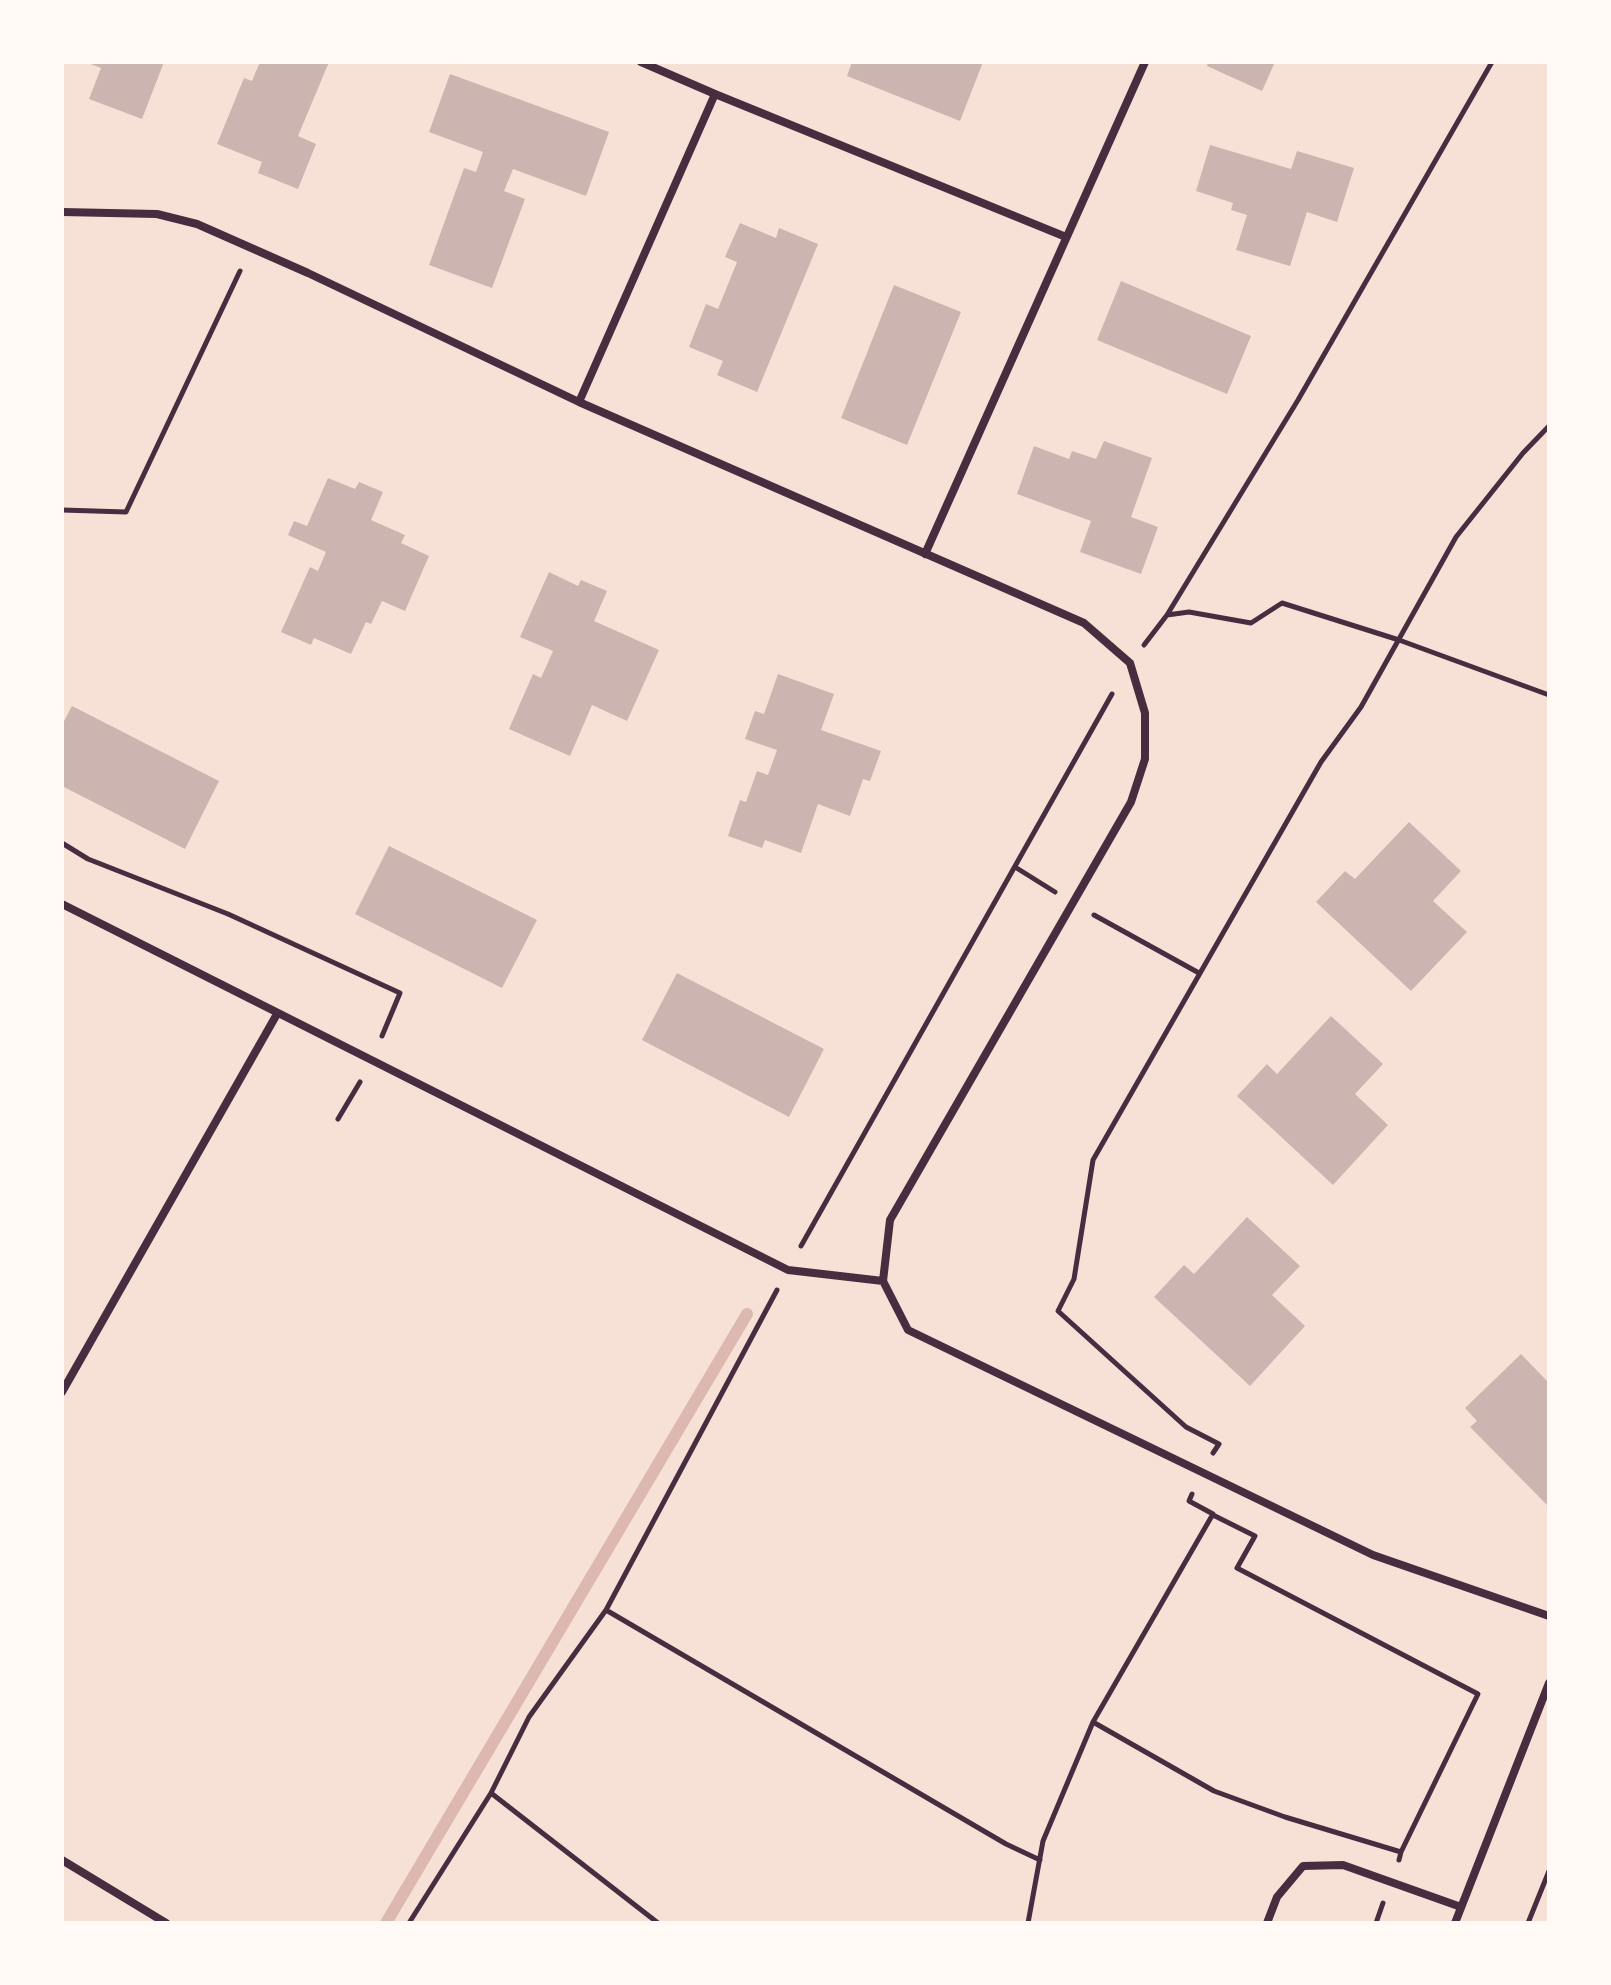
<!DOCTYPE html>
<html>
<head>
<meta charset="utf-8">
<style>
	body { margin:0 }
	#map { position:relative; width:1611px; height:1985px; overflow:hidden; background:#f7e1d7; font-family:"PT Sans Narrow",sans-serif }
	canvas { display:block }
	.frame { position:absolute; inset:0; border:64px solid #fffaf5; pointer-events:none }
</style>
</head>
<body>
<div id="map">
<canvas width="1611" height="1985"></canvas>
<div class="frame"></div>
</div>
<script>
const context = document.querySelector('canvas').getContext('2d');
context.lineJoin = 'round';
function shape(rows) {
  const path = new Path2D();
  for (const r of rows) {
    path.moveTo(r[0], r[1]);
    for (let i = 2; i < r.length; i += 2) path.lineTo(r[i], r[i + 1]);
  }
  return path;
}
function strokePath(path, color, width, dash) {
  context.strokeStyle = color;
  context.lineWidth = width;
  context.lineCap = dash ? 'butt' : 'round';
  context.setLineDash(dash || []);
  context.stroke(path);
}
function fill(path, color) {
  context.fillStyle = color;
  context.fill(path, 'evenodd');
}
strokePath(shape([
	[386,1923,747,1314]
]), '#dcb8b0', 12);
fill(shape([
	[85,62,164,62,142,119,89,99,101,68],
	[260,62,329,62,298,136,316,144,298,189,258,173,262,162,217,144,244,78,252,81],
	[852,62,983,62,960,121,847,76],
	[1208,62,1275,62,1262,91,1207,66],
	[450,74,609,132,586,196,513,169,504,191,525,199,492,288,429,265,464,168,476,172,483,152,429,132],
	[1210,145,1291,169,1297,151,1354,168,1337,222,1307,212,1290,266,1236,250,1247,215,1231,210,1233,203,1196,191],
	[740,223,776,238,779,228,818,244,757,392,717,375,723,361,689,347,706,304,718,309,737,262,725,257],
	[1121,281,1251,336,1227,394,1097,340],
	[894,285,961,312,907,445,841,418],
	[1104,441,1152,458,1131,517,1158,527,1141,574,1080,552,1091,521,1017,494,1034,446,1069,459,1072,451,1096,459],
	[328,478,355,489,359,482,383,492,371,520,405,535,401,543,429,556,405,611,382,601,371,624,366,622,351,654,314,638,311,645,281,632,310,567,318,571,326,552,288,535,294,521,307,526],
	[549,572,578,586,581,580,607,591,594,621,659,650,627,721,592,705,570,756,509,729,533,674,541,678,553,651,520,637],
	[778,674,834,694,821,730,881,751,870,781,863,779,850,816,818,804,801,853,765,840,762,848,728,836,740,800,746,802,757,771,768,775,777,750,745,739,755,711,764,714],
	[72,706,219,781,185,849,62,786,62,725],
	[1409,822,1461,871,1433,901,1467,932,1411,991,1316,902,1345,871,1355,879],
	[389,846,537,920,502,988,355,914],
	[677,973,824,1049,789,1117,642,1040],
	[1331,1016,1383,1064,1355,1094,1388,1125,1333,1185,1237,1096,1267,1064,1277,1074],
	[1247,1217,1300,1266,1272,1295,1305,1326,1250,1386,1154,1297,1184,1265,1194,1274],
	[1521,1354,1549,1383,1549,1507,1470,1427,1477,1421,1465,1408]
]), '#ccb4b1');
strokePath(shape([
	[62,510,126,512,240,271],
	[1167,615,1298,400,1492,62],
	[1144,645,1167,615,1189,612,1251,623,1282,603,1399,640,1549,695],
	[62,843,88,859,228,914,400,993,382,1036],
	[1015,867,1055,892],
	[1094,915,1199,973],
	[338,1119,360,1082],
	[801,1246,1112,694],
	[1213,1453,1219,1444,1186,1427,1058,1311,1074,1279,1093,1160,1321,762,1361,707,1456,537,1523,453,1549,426],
	[1192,1494,1189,1501,1213,1514,1093,1722,1214,1791,1285,1817,1401,1852,1399,1860],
	[1213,1515,1255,1536,1237,1568,1478,1694,1401,1852],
	[606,1610,1006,1844,1040,1860],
	[491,1793,658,1923],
	[409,1923,491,1793,529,1717,606,1610,777,1290],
	[1028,1923,1043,1841,1093,1722],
	[1376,1923,1383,1903],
	[1528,1923,1549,1871]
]), '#4a2c40', 5);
strokePath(shape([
	[715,94,1066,237],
	[62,212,157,214,197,224,308,273,579,402,1084,623,1130,663,1145,713,1145,759,1131,802,890,1220,883,1281,908,1330,1373,1555,1549,1616],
	[579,402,715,94,641,62],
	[925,554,1145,62],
	[62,904,788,1270,883,1281],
	[62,1392,277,1014],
	[62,1860,166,1923],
	[1267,1923,1277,1897,1303,1866,1343,1865,1461,1907],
	[1455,1923,1549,1683]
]), '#4a2c40', 8);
</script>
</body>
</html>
